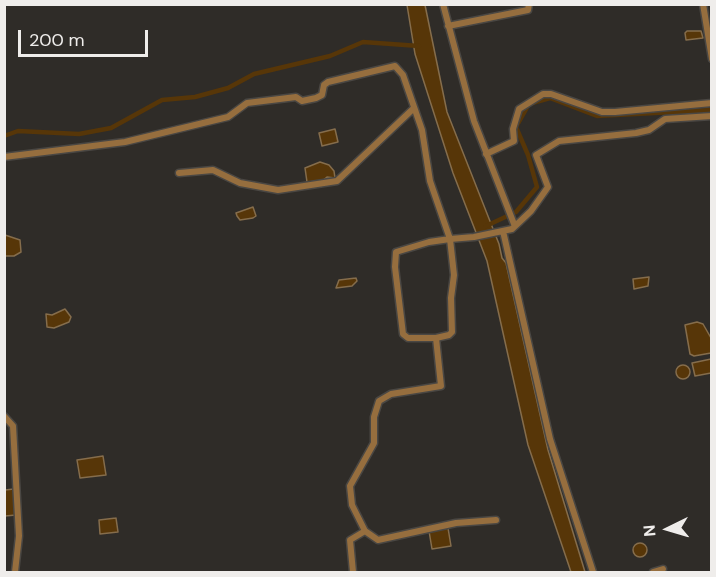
<!DOCTYPE html>
<html>
<head>
<meta charset="utf-8">
<style>
	body { margin:0 }
	#map { position:relative; width:716px; height:577px; overflow:hidden; background:#2f2c28; font-family:"DM Sans",sans-serif }
	canvas { display:block }
	.frame { position:absolute; inset:0; border:6px solid #efedeb; pointer-events:none }
	.north { position:absolute; left:638px; top:499px; width:60px; height:60px; -webkit-text-stroke:4px #2f2c28; paint-order:stroke; rotate:265deg; font-size:16px; font-weight:700; line-height:24px; text-align:center; color:#efedeb }
	.north::after { content:''; display:block; margin:auto; width:21px; height:27px; background:#efedeb; clip-path:polygon(50% 0,100% 100%,50% 72%,0 100%) }
	.scale { position:absolute; left:18px; top:30px; width:130px; height:27px; box-sizing:border-box; border:3px solid #efedeb; border-top:0; padding-left:8px; font-size:18px; line-height:21px; white-space:nowrap; color:#efedeb; -webkit-text-stroke:4px #2f2c28; paint-order:stroke }
</style>
</head>
<body>
<div id="map">
<canvas width="716" height="577"></canvas>
<div class="frame"></div>
<div class="north">N</div>
<div class="scale">200 m</div>
</div>
<script>
const context = document.querySelector('canvas').getContext('2d');
context.lineJoin = 'round';
function fill(path, color) {
  context.fillStyle = color;
  context.fill(path, 'evenodd');
}
function shape(rows) {
  const path = new Path2D();
  for (const r of rows) {
    if (r.length === 3) {
      path.moveTo(r[0] + r[2], r[1]);
      path.arc(r[0], r[1], r[2], 0, 2 * Math.PI);
      continue;
    }
    path.moveTo(r[0], r[1]);
    for (let i = 2; i < r.length; i += 2) path.lineTo(r[i], r[i + 1]);
  }
  return path;
}
function strokePath(path, color, width, dash) {
  context.strokeStyle = color;
  context.lineWidth = width;
  context.lineCap = dash ? 'butt' : 'round';
  context.setLineDash(dash || []);
  context.stroke(path);
}
const water = shape([
	[407,5,425,5,447,112,499,244,502,258,506,263,548,450,585,572,571,572,528,445,487,261,453,173,415,54,407,5],
	[687,31,701,31,703,38,686,40,685,33,687,31],
	[335,129,338,142,322,146,319,133,335,129],
	[320,162,329,165,334,171,335,178,327,177,321,182,307,182,305,168,320,162],
	[253,207,256,216,253,218,240,220,237,216,236,213,253,207],
	[5,235,20,240,21,252,14,256,5,256,5,235],
	[649,277,648,286,634,289,633,279,649,277],
	[356,278,357,281,352,286,336,288,339,280,356,278],
	[65,309,71,317,69,322,54,328,47,327,46,314,52,315,65,309],
	[697,322,703,324,711,338,711,353,694,356,690,354,685,325,697,322],
	[711,359,711,373,695,376,692,363,711,359],
	[683,372,7],
	[103,456,106,475,80,478,77,460,103,456],
	[14,489,16,515,5,516,5,490,14,489],
	[116,518,118,532,100,534,99,520,116,518],
	[448,528,451,546,432,549,429,531,448,528],
	[640,550,7]
]);
fill(water, '#573608');
strokePath(water, '#856d4c', 1.5);
strokePath(shape([
	[4,136,18,131,79,134,111,128,162,100,195,97,228,88,254,74,330,56,363,42,419,46],
	[486,226,516,212,537,187,528,155,516,127,529,104,550,98,597,116,712,110]
]), '#573608', 4.5);
const minor = shape([
	[443,4,474,121,514,224],
	[703,4,712,59],
	[448,26,528,10,529,4],
	[486,154,514,141,513,129,519,109,543,94,551,94,602,112,615,112,712,103],
	[4,157,125,142,228,117,247,103,296,97,302,101,316,98,322,95,324,85,328,82,395,66,403,75,422,130,430,181,450,239,454,275,451,298,452,332,449,335,436,338,408,338,403,334,395,267,396,252,429,242,450,239,474,237,512,229,531,211,548,187,536,155,559,141,636,133,649,130,665,119,712,116],
	[179,173,213,170,240,183,278,190,337,181,414,108],
	[503,231,550,439,593,572],
	[436,338,441,386,391,394,379,401,374,417,374,443,350,486,352,505,365,531,378,540,456,523,496,520],
	[4,416,13,426,19,536,15,572],
	[353,572,350,540,365,531],
	[653,572,663,569]
]);
strokePath(minor, '#4a4743', 9);
strokePath(minor, '#966e3e', 6);
</script>
</body>
</html>
